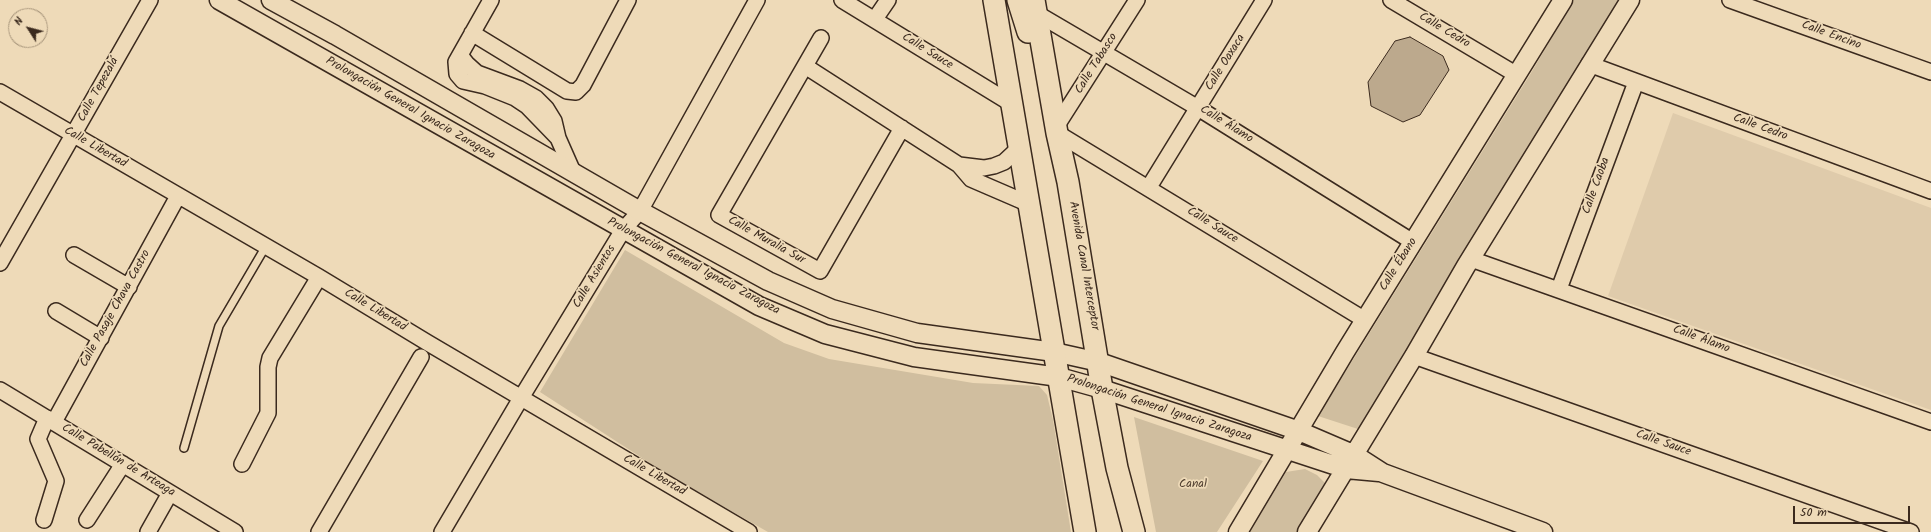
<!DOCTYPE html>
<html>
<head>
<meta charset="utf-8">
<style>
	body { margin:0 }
	#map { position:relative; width:1931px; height:532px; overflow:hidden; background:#eedab8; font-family:Kalam,sans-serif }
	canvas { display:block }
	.north { position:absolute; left:8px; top:8px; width:40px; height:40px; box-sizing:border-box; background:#eedab8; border:1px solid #a6947a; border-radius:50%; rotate:306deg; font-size:11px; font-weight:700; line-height:16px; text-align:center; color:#3b2a1e }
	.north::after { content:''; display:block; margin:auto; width:14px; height:18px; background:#3b2a1e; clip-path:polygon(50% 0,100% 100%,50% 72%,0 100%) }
	.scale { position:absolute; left:1793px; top:506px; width:117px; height:18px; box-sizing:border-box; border:2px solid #3b2a1e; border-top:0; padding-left:5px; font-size:12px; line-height:14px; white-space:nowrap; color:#3b2a1e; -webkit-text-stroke:3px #eedab8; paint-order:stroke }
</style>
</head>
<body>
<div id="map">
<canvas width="1931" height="532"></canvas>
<div class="north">N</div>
<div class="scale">50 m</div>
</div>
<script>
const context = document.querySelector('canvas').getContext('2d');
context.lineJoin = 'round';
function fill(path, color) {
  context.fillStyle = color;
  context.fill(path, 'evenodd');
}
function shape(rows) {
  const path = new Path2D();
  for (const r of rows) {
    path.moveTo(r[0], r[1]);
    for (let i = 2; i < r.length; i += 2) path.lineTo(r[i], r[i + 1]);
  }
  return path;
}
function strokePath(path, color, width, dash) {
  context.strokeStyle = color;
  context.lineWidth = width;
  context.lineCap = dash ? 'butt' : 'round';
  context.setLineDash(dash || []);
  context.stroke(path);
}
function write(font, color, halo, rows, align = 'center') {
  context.font = font + ' Kalam,sans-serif';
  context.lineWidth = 3.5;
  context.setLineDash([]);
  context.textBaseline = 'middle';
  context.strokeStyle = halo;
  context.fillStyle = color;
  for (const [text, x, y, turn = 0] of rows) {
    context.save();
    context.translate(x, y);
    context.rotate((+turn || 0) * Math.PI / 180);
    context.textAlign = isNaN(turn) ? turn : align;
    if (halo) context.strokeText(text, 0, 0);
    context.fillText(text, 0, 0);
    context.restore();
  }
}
fill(shape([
	[1673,113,1931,208,1931,410,1608,296]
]), '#dfcbab');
fill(shape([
	[1574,0,1623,0,1358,429,1318,416,1531,73],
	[625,250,784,343,829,359,973,383,1039,386,1047,395,1053,420,1071,532,768,532,670,476,540,392],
	[1134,417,1263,461,1217,532,1156,532],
	[1305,469,1317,475,1327,485,1302,532,1250,532,1286,472]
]), '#d0be9f');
const building = shape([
	[1410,37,1443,56,1449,70,1420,115,1403,122,1371,106,1368,82,1395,41,1410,37]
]);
fill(building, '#bca98d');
strokePath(building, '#3b2a1e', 1);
const service = shape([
	[184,448,219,326,266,246]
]);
const minor = shape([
	[491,0,456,62,457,74,463,81,485,86,515,98,527,106,558,138],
	[842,0,1012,104],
	[1391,0,1517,75],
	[1730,0,1931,72],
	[1036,13,1198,108,1413,242],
	[875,19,888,0],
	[472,33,567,91,576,92,583,85,628,0],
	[821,38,719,215,820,271,902,128],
	[460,55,467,64,477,73,520,89,536,98,546,108,554,121,558,138,573,172],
	[1589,64,1931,191],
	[805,66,959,165,971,179,1029,204],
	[0,92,319,277,428,343,749,532],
	[1056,127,1137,0],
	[1057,133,1365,320],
	[959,165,984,168,994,166,1004,162,1019,148],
	[1149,187,1264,0],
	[74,255,129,287],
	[1471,259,1931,422],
	[0,263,150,0],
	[1559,289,1636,82],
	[56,311,101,338],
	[1414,356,1911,532],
	[0,390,235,532],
	[54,422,178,196],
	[242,464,268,413,268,367,270,358,319,277],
	[44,520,56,481,38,439,47,418],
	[87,520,123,464],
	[148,532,170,493],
	[319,532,421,357],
	[442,532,521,398,623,230,640,211,757,0]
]);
const tertiary = shape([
	[219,0,759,306,825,334,914,357,1059,377,1102,389,1346,469,1379,472],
	[271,0,335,35,640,211,768,281,832,309,917,333,1054,352,1099,362,1299,431,1355,455,1383,473,1543,532],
	[1238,532,1345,352,1563,0],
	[1307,532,1414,356,1466,266,1630,0]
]);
const secondary = shape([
	[994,0,1085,532],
	[1018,0,1028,32],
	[1034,0,1057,133,1068,182,1102,389,1117,468,1134,532]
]);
strokePath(service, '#3b2a1e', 10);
strokePath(minor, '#3b2a1e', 18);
strokePath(tertiary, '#3b2a1e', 21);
strokePath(secondary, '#3b2a1e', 24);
strokePath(service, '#eedab8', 7);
strokePath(minor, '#eedab8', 15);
strokePath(tertiary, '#eedab8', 18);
strokePath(secondary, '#eedab8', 21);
write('12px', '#3b2a1e', '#eedab8', [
	["Calle Cedro",1444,31,31],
	["Calle Encino",1831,36,20],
	["Calle Sauce",927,52,32],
	["Calle Oaxaca",1226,63,-58],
	["Calle Tabasco",1097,64,-58],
	["Calle Tepezalá",99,90,-61],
	["Prolongación General Ignacio Zaragoza",410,109,30],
	["Calle Álamo",1226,125,32],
	["Calle Cedro",1760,128,20],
	["Calle Libertad",95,148,30],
	["Calle Caoba",1597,186,-70],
	["Calle Sauce",1212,226,32],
	["Calle Muralia Sur",766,241,29],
	["Calle Ébano",1399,265,-58],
	["Avenida Canal Interceptor",1083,266,80],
	["Prolongación General Ignacio Zaragoza",693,267,28],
	["Calle Asientos",595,277,-59],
	["Calle Pasaje Chava Castro",116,309,-61],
	["Calle Libertad",375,311,31],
	["Calle Álamo",1701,340,20],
	["Prolongación General Ignacio Zaragoza",1159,409,18],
	["Calle Sauce",1663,444,19],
	["Calle Pabellón de Arteaga",118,461,31],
	["Calle Libertad",654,476,30]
]);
write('12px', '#514031', '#eedab8', [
	["Canal",1193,485]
]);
</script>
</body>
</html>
